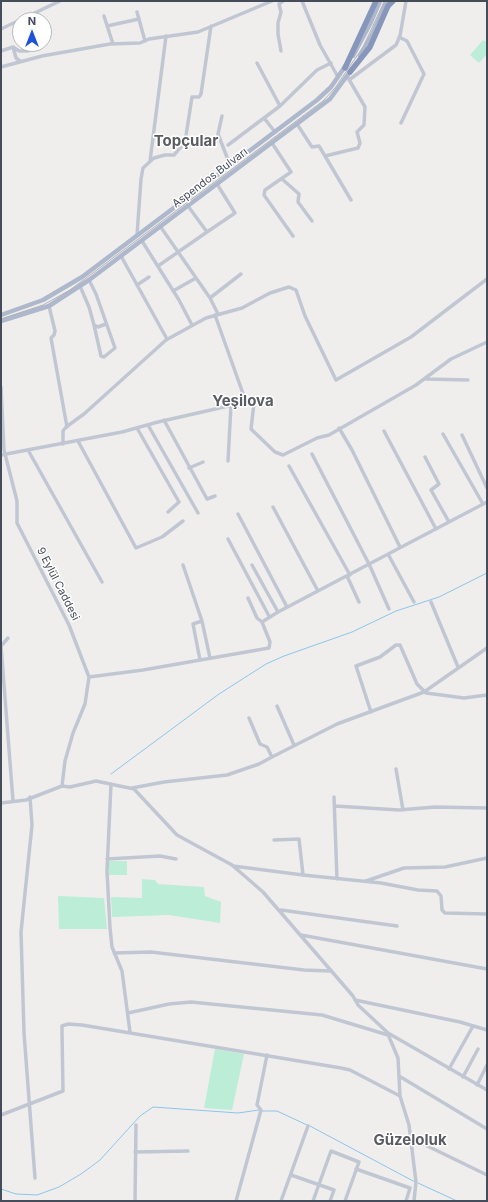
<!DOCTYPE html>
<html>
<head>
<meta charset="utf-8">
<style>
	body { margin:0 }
	#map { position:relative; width:488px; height:1202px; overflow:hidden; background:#f0eeed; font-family:Inter,sans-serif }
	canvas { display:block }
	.frame { position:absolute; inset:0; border:2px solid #464d5a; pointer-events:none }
	.north { position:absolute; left:12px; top:12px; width:40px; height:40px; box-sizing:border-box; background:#fff; border:1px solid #b5b8bd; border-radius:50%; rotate:0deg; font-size:11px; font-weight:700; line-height:16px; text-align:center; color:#464d5a }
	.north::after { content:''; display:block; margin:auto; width:14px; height:18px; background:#1f51d8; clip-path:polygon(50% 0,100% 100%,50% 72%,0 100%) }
</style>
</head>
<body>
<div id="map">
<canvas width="488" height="1202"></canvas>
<div class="frame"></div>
<div class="north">N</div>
</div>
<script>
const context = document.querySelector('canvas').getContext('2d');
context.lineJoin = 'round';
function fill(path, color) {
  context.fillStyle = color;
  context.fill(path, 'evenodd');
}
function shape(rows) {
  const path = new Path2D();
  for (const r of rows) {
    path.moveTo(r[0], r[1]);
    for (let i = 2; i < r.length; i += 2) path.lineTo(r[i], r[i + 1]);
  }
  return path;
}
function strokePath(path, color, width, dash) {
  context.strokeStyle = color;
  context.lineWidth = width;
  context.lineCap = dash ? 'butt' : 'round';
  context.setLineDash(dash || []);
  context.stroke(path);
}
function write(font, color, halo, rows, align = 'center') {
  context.font = font + ' Inter,sans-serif';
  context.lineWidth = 3;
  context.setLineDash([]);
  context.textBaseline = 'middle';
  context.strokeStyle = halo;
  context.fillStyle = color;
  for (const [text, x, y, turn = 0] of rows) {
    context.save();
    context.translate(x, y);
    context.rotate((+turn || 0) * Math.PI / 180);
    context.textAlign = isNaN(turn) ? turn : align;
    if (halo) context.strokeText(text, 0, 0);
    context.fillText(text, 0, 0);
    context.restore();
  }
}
fill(shape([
	[483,40,487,42,487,54,479,63,470,55],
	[109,861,127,861,127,875,109,875],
	[142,879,155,880,158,884,204,887,205,896,221,902,220,923,169,915,112,917,111,897,142,898],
	[58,896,104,898,107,929,59,929],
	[215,1049,244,1054,232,1110,204,1108]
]), '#bcedd7');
strokePath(shape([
	[111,774,219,694,266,664,284,656,352,632,396,611,439,597,487,573],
	[262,1111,277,1111,307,1125],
	[310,1126,415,1182],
	[418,1183,457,1201],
	[1,1189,16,1194,37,1195,59,1187,81,1174,100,1160,140,1116,153,1107,238,1113,259,1110]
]), '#8bc5e8', 1);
strokePath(shape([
	[302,1,320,45,338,77],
	[137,12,145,41],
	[104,16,113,44],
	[107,26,139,19],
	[1,29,60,1],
	[399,37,407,41,424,74,401,123],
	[13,47,19,51,28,51],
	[1,51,13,47,16,58,20,61],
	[281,51,278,34,278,23,281,12,279,4,283,1],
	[257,63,280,106,264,118,275,132],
	[1,67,42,56,110,44,140,43,149,39,198,32,272,1],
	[349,80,396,45,400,36,406,1],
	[280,106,317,70,331,63],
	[222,116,218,134,230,165],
	[297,124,312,147,319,146,325,156,358,148,360,143,357,132,364,125,365,107,347,76],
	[272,143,291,172,265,190,264,195,293,236],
	[228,145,264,118],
	[325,156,351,200],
	[150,161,166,36],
	[282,179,299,194,298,202,312,221],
	[160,226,210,298,218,314],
	[207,232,235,213,217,184],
	[137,235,141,179,143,168,154,158,165,155,174,155,185,142,192,97,199,97,201,94,211,26],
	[142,241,179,300,192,325],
	[121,256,167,339],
	[158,266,207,232,188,206],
	[89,280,96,294,115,348,104,357,101,356,94,325],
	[137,285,149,277],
	[80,286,89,307,94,325,98,327,106,324],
	[173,291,196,278],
	[210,298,241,274],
	[49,306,55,331,54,335,51,338,67,427],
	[425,379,468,380],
	[1,387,4,450,17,501,17,523,69,625,89,677,85,704,73,733,65,761,62,786],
	[246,402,254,403,251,429,275,452,283,455,317,438,329,435,416,385,451,359,487,342],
	[164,420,207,499,215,496],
	[148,425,198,513],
	[137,428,179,502,168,512],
	[339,428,352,450,400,547],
	[384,431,436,529],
	[443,434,483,504],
	[462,435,487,488],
	[78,441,136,548,162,537,183,521],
	[63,444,63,431,66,427,84,414,166,340,206,318,242,308,270,293,289,287,296,290,305,316,336,380,411,337,487,279],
	[28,450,102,582],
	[312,454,369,564,389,609],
	[1,455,122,432,158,422,246,402,215,315],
	[425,457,439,484,431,490,449,522],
	[228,461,231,405],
	[289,466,350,575],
	[189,468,203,462],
	[273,507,318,591],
	[238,514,287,607],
	[228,539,269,616],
	[388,554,414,602],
	[183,565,202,621,210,658],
	[252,565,278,612],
	[347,576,359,602],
	[431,602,458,667],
	[262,622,278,612,487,502],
	[8,638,1,646,13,801],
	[200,660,193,624,202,621],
	[89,677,143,670,269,648,270,642,262,622,257,618,248,598],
	[277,706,294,745],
	[371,712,356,666,380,657,396,645,400,645,417,684,426,693,464,698,487,695],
	[249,718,260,744,267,747,272,757,337,724,424,692,487,648],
	[396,769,403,810],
	[111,784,107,871,110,928,112,947,122,971,130,1032],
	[132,788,164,782,227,775,259,764,272,757],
	[30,797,32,825,21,932,24,1033,35,1178],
	[334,797,337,879],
	[1,803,26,800,62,786,70,787,96,781,134,789,177,835,232,865,263,892,353,996,358,1005,387,1032,398,1058,400,1096,409,1125,416,1182,414,1201],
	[335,806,399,810,435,807,487,808],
	[274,840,299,839,303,875,381,883,418,890,437,891,441,896,442,910,445,913,487,914],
	[107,859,160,856,176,859],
	[233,866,303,875],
	[366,881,404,868,445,867,487,858],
	[281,910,397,926],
	[301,935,487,969],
	[114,953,151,952,304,970,330,971],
	[355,1000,460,1022,487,1030],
	[128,1013,169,1004,191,1002,322,1015,388,1035],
	[388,1033,487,1090],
	[449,1069,473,1026],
	[399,1076,487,1129],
	[463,1077,478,1049],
	[477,1085,487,1065],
	[1,1115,63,1091,62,1032,62,1026,68,1024,82,1025,341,1068,350,1070,400,1096],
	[411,1138,487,1175],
	[135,1152,188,1151],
	[356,1169,410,1188,406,1201],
	[291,1175,334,1190,330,1201],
	[135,1201,136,1125],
	[236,1201,261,1110,257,1105,267,1055],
	[281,1201,308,1126],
	[313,1201,331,1151,359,1162,345,1201]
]), '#c1c7d2', 3.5);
strokePath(shape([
	[353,56,370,24,380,1],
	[360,56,373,33,386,3],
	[1,315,43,300,82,277,317,100,331,87,346,65],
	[1,321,49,306,89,280,330,99,352,69]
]), '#aeb8cc', 4.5);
strokePath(shape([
	[345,68,376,1],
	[350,72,370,47,388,6,393,1]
]), '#8697bb', 5.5);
strokePath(shape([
	[1,319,43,305,70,290,323,101,335,88,363,47,384,2]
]), '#b0b1b8', 1);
write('11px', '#464d5a', '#fff', [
	["Aspendos Bulvarı",210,178,-37],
	["9 Eylül Caddesi",58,584,63]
]);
write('bold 15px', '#5a5c62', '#fff', [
	["Topçular",186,141],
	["Yeşilova",243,401],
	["Güzeloluk",410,1140]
]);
</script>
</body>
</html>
